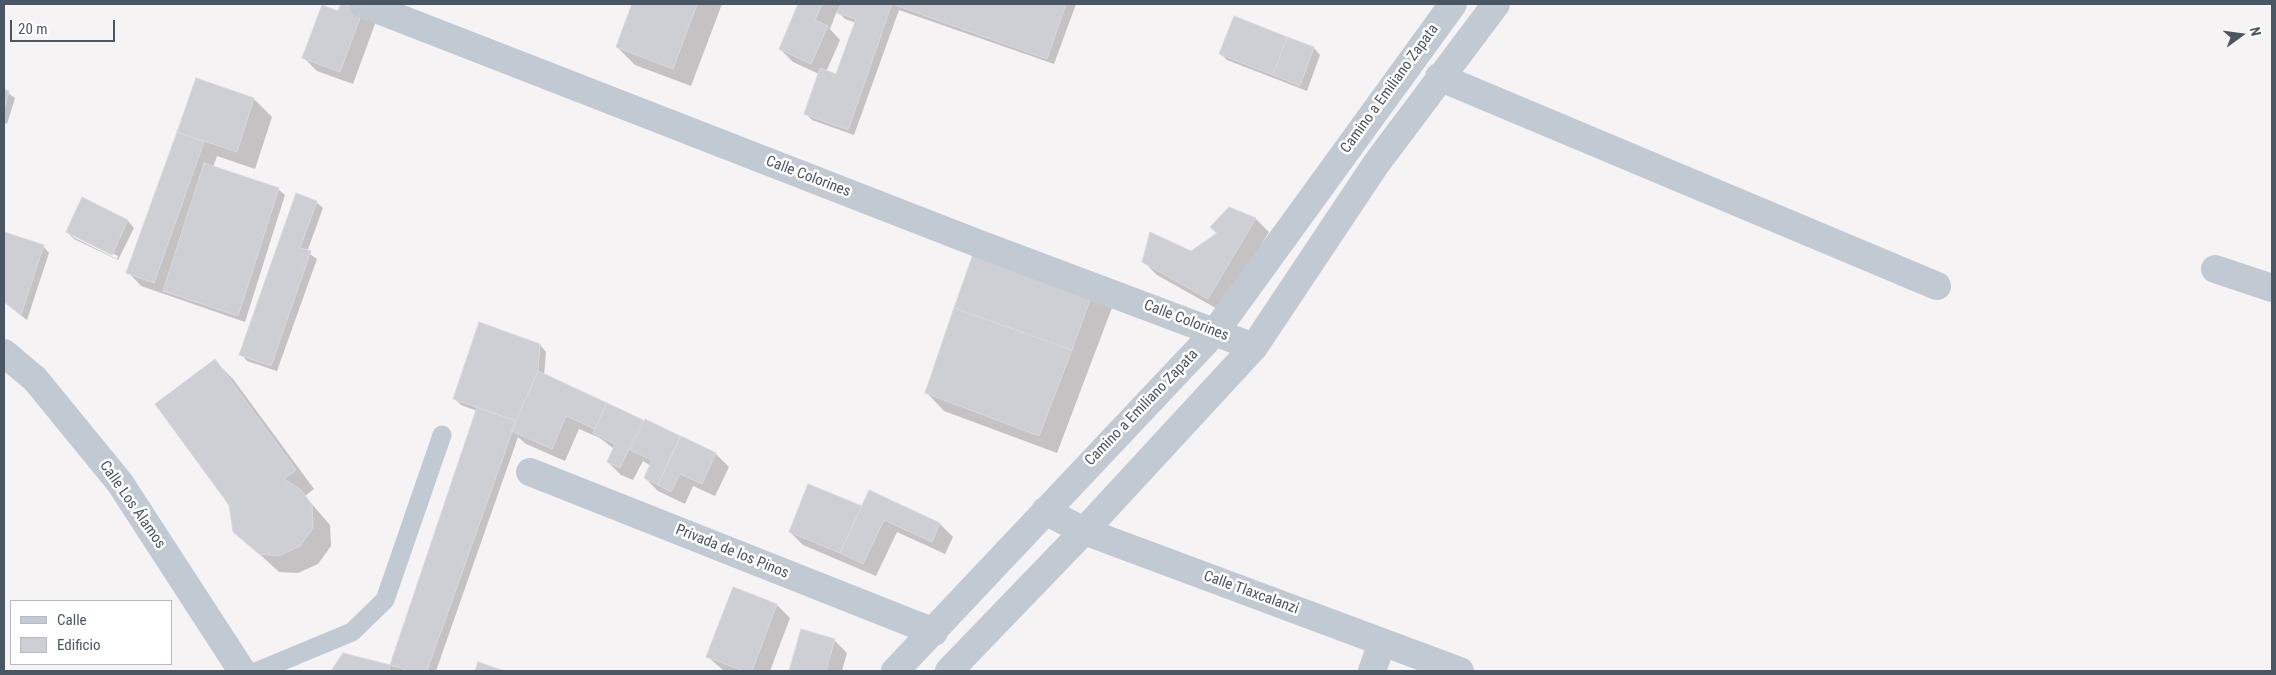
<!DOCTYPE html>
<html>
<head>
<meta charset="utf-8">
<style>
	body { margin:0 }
	#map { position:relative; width:2276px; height:675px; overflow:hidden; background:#f5f3f3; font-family:"Roboto Condensed",sans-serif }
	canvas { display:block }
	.frame { position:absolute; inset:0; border:5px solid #4a5661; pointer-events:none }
	.legend { position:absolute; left:10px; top:600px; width:162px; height:65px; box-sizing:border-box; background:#fff; border:1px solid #b7bbc0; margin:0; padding:6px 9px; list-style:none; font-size:15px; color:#4a5661 }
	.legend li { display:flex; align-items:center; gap:10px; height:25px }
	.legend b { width:25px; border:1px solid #b7bbc0 }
	.north { position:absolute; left:2216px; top:10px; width:50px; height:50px; -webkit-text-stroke:4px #fff; paint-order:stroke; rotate:76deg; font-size:14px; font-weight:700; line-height:20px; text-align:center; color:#4a5661 }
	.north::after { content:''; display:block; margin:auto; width:18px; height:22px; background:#4a5661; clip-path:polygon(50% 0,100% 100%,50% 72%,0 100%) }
	.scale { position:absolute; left:10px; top:20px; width:105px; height:22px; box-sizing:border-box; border:2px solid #4a5661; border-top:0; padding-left:6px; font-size:15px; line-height:18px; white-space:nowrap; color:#4a5661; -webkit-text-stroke:4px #fff; paint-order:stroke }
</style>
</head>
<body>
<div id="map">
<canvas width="2276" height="675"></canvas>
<div class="frame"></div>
<ul class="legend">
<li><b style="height:6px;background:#c1cad2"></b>Calle</li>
<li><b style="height:14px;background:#cdcfd5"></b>Edificio</li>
</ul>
<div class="north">N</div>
<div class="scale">20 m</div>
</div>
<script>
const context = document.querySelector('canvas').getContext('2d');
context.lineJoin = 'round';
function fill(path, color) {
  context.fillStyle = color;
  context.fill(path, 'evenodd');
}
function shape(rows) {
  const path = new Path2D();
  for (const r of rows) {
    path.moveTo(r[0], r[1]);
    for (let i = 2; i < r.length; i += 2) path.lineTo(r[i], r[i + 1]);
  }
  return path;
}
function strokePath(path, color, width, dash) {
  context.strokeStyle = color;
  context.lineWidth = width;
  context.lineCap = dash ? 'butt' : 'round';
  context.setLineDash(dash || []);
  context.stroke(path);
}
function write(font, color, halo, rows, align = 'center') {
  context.font = font + ' "Roboto Condensed",sans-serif';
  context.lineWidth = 5;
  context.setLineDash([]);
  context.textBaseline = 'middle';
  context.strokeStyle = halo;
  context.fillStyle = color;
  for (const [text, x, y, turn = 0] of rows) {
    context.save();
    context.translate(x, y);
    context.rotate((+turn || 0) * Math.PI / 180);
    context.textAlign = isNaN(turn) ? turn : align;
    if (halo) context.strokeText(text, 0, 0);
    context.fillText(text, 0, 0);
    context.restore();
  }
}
fill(shape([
	[342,4,362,11,375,24,353,84,317,71,304,58,339,13],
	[634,4,722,4,691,86,635,65,617,47],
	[800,4,842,5,1076,4,1054,64,899,10,854,135,812,120,805,113,819,74,793,62,780,49],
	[837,11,845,19,856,23,837,76,826,72,840,40,830,29],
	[1235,18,1314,48,1320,55,1307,91,1227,60,1221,54],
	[197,80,254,99,272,117,255,169,217,156,213,167,278,189,285,195,245,322,141,286,128,272],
	[4,90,15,98,7,124,4,123],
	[83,199,128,221,134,228,118,260,74,239,67,232],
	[73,235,118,256,117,259,73,237],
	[316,202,323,208,307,252,317,259,277,371,247,361,241,354],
	[1229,208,1256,219,1269,232,1221,311,1157,275,1144,262,1191,252,1219,233],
	[4,233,43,246,49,253,27,320,4,302],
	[977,245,1113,305,1057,453,944,411,926,392],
	[540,345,546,352,544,376,716,454,729,467,715,496,693,486,685,504,658,491,645,478,651,466,643,461,633,480,621,475,608,462,614,449,600,438,579,429,565,461,526,444,518,437,436,671,333,671,343,654,391,666,477,411,461,405,454,398],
	[215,361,233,379,314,489,305,496,330,525,331,546,318,564,298,573,279,572,234,531],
	[870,491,940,524,953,537,945,554,897,532,876,576,803,545,790,532,863,507],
	[734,589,777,605,790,618,770,671,724,671,708,657],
	[802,630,834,640,847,653,842,671,790,671]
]), '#0003');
const building = shape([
	[341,4,363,10,340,72,302,58,322,5,338,11,341,4],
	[632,4,697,4,673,69,616,47,632,4],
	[798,4,822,4,815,20,828,26,811,64,779,49,798,4],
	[841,4,892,4,848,130,804,114,820,68,836,74,856,19,837,13,841,4],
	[892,4,1066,4,1047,59,892,4],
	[1234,16,1287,37,1273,75,1219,54,1234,16],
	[1287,37,1314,47,1300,86,1273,75,1287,37],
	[196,78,254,98,237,152,177,132,196,78],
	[4,89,9,91,4,109,4,89],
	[177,132,204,142,154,283,126,273,177,132],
	[204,163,279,188,238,316,163,291,204,163],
	[296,193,317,201,300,248,311,251,271,366,239,355,296,193],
	[82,197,128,220,112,255,66,232,82,197],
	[1229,207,1256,218,1208,299,1142,262,1150,232,1191,251,1217,233,1210,227,1229,207],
	[4,232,44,245,21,315,4,302,4,232],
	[977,243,1095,286,1072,350,954,308,977,243],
	[954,308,1072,350,1039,436,925,393,954,308],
	[479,322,540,344,538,371,516,421,453,399,479,322],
	[215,359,296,470,284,479,300,489,312,505,313,528,300,546,279,556,259,554,233,532,229,505,155,404,215,359],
	[538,371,607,403,595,429,566,416,552,449,511,431,538,371],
	[607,403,643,420,620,468,607,462,615,444,593,433,607,403],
	[477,407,516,421,427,671,409,671,390,665,477,407],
	[645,419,680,436,658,485,644,478,652,460,630,450,645,419],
	[681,436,716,453,702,484,680,474,671,492,658,485,681,436],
	[808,484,862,506,840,553,789,532,808,484],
	[869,490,940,523,932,542,884,520,863,564,840,553,869,490],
	[733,587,777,604,752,671,744,671,706,657,733,587],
	[801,629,835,639,826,671,789,671,801,629],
	[343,653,390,665,389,671,331,671,343,653],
	[478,662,504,671,475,671,478,662]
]);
fill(building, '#cdcfd5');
strokePath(building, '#d7d9de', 1);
strokePath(shape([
	[258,671,352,632,385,600,442,435]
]), '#c1cad2', 19);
strokePath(shape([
	[363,4,977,243,1254,347],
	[1439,77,1937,286],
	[2215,269,2272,288],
	[4,353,35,379,120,483,242,671],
	[530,472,934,632],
	[1045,511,1084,531,1460,671],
	[895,671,1215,332,1453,4],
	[949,671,1084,531,1254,347,1376,164,1496,4],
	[1372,671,1382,642]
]), '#c1cad2', 28);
write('15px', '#4a5661', '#fff', [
	["Camino a Emiliano Zapata",1390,89,-54],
	["Calle Colorines",808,177,21],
	["Calle Colorines",1186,321,21],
	["Camino a Emiliano Zapata",1142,408,-46],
	["Calle Los Álamos",132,505,55],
	["Privada de los Pinos",732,552,22],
	["Calle Tlaxcalanzi",1251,593,20]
]);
</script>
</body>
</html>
